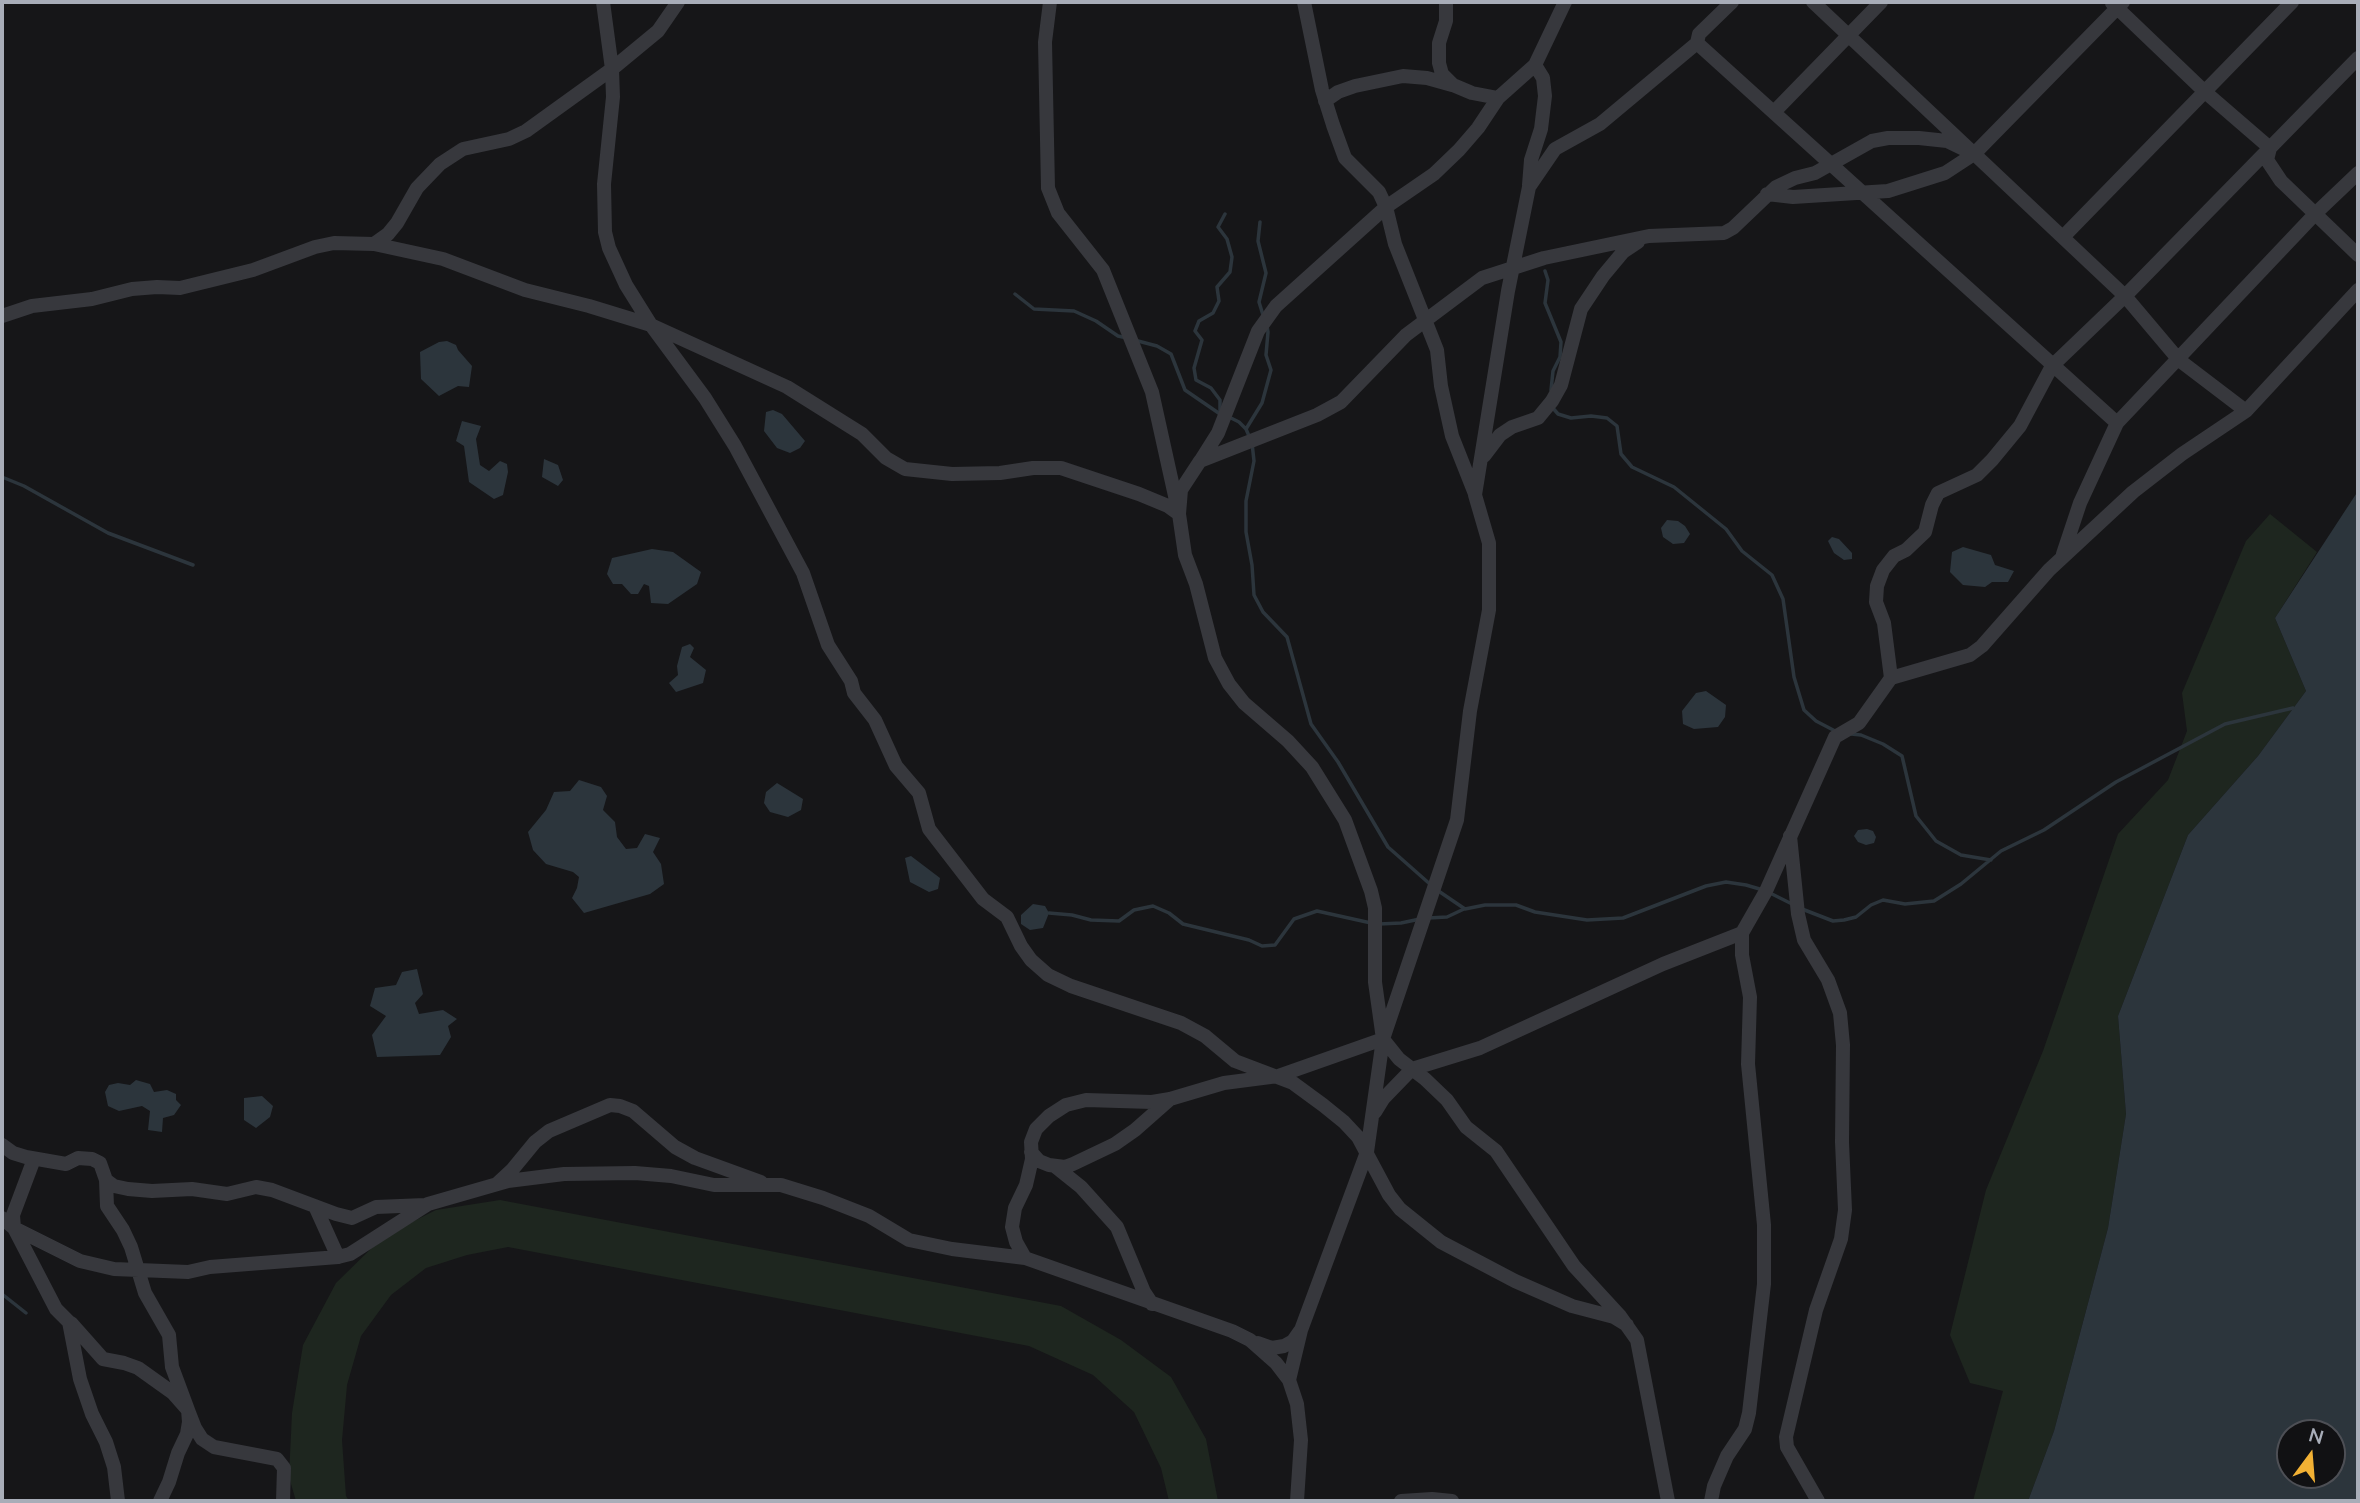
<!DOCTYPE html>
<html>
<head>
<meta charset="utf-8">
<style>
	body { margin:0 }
	#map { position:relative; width:2360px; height:1503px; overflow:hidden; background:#161618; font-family:Mulish,sans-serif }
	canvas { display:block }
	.frame { position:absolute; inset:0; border:4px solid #a8adb8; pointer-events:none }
	.north { position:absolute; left:2276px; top:1419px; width:70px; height:70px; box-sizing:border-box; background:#111113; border:2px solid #4d4f55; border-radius:50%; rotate:16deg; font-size:19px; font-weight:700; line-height:28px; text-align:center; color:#a8adb8 }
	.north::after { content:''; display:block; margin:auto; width:24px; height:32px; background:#f2b134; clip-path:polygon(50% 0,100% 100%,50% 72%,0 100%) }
</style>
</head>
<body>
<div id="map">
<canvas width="2360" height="1503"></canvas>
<div class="frame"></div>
<div class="north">N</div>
</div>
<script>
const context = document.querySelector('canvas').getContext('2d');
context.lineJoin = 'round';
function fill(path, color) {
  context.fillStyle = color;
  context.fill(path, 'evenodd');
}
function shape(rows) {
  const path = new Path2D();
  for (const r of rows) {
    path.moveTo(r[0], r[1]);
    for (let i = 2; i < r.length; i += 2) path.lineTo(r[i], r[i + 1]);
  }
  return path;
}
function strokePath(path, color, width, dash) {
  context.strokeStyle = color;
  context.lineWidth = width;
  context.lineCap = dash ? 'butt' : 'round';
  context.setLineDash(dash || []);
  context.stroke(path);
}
fill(shape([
	[2270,514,2317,552,2275,618,2306,691,2258,756,2188,835,2118,1016,2126,1114,2108,1228,2054,1431,2028,1501,1973,1501,2003,1391,1970,1383,1950,1335,1986,1190,2043,1051,2118,834,2168,780,2187,731,2182,693,2246,541],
	[500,1200,1061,1306,1121,1340,1171,1377,1206,1439,1218,1501,1169,1501,1161,1468,1134,1412,1093,1375,1029,1346,508,1247,467,1255,426,1268,391,1295,361,1336,347,1385,342,1440,346,1496,349,1501,296,1501,289,1477,292,1413,303,1345,336,1283,384,1236,436,1210]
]), '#1e261f');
fill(shape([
	[447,341,456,345,458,350,472,366,469,387,458,386,439,396,421,379,420,352,439,342],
	[773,410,782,414,805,441,800,448,790,453,777,448,764,431,766,412],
	[462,421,481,426,476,439,480,465,489,471,500,461,507,464,508,472,503,495,494,499,469,482,464,446,456,441],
	[544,459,558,465,563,480,558,486,542,477],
	[2358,491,2358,1501,2028,1501,2054,1431,2108,1228,2126,1114,2118,1016,2188,835,2258,756,2306,691,2275,618],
	[2290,1433,2332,1433,2332,1475,2290,1475],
	[1667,520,1678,521,1685,526,1690,534,1684,543,1673,544,1663,537,1661,528],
	[1832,537,1839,539,1852,553,1852,559,1844,560,1834,553,1828,541],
	[1963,547,1991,555,1995,565,2014,571,2008,582,1992,582,1985,587,1963,585,1950,572,1952,552],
	[652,549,673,552,701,572,697,584,668,604,651,603,649,586,644,584,638,594,631,594,622,584,613,584,607,574,612,558],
	[690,644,694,648,690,657,706,670,703,683,676,692,669,683,678,675,677,666,682,647],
	[1706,691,1726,705,1725,717,1718,727,1694,729,1683,724,1682,711,1696,693],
	[579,780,601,787,607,796,603,810,615,822,617,837,626,849,637,848,645,834,660,838,653,852,661,864,664,884,650,894,584,913,572,898,577,888,579,877,573,872,546,864,533,850,528,832,546,810,554,792,570,791],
	[777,783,803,799,801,810,788,817,770,812,764,803,766,792],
	[1867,829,1873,831,1876,837,1874,843,1866,845,1858,842,1854,836,1858,830],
	[911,856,940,878,938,889,929,892,910,882,905,858],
	[1033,904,1045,906,1049,913,1043,928,1030,930,1021,924,1021,915],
	[417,969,423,994,415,1003,419,1014,443,1010,457,1019,448,1026,451,1037,440,1055,377,1057,372,1035,386,1016,370,1006,375,988,396,985,402,972],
	[136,1080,150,1084,154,1092,167,1090,176,1094,176,1100,181,1105,174,1115,163,1118,162,1132,148,1130,150,1111,142,1106,119,1111,108,1106,105,1092,109,1085,118,1083,130,1085],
	[262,1096,273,1106,270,1117,256,1128,244,1120,244,1098]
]), '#2c353c');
strokePath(shape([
	[1260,222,1258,241,1266,273,1259,302,1263,315],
	[1545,271,1548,280,1545,303,1561,342,1560,357,1553,371,1551,390],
	[1015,294,1034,309,1074,311,1096,321,1118,336,1127,338],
	[1138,341,1157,346,1171,354,1185,390,1220,414],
	[1552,407,1558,414,1571,418,1591,416,1607,418,1617,426,1621,454,1632,467,1674,487,1726,529,1742,551,1772,575,1783,599,1794,677,1804,710,1816,721,1837,732],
	[1220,410,1220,400,1211,388,1196,380,1194,368,1202,340,1195,331,1199,321,1213,313,1219,301,1217,287,1230,272,1232,257,1227,239,1218,227,1225,214],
	[1227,416,1239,422,1246,429,1249,436],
	[1246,429,1262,403,1271,370,1266,355,1268,332,1267,326],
	[1252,443,1254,461,1246,501,1246,532,1252,565,1254,595,1263,612,1287,637,1311,724,1338,762,1388,847,1431,885],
	[2,477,24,486,108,533,193,565],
	[1851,734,1861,735,1883,744,1902,756,1916,816,1936,841,1961,855,1991,860],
	[1437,890,1465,909,1485,905,1516,905,1535,912,1587,920,1623,918,1706,886,1726,882,1746,885,1763,890],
	[1770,893,1792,904],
	[1802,909,1833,921,1844,920,1856,917,1871,905,1883,900,1905,904,1934,901,1961,884,2001,851,2044,830,2116,782,2225,724,2293,708],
	[1049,913,1072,915,1091,920,1119,921,1134,910,1153,906,1169,913,1183,924,1249,940,1262,946,1275,945,1294,919,1317,911,1371,923],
	[1428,918,1447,917,1464,909],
	[1379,924,1401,923,1420,919],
	[2,1294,26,1313]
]), '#2c353c', 3.5);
strokePath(shape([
	[603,2,612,69,613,97,604,184,605,232,609,248,626,285,651,325,705,398,735,446,803,573,828,645,851,681,854,693,875,720,896,766,919,793,929,829,983,899,1007,917,1021,946,1031,960,1048,975,1071,986,1181,1023,1205,1036,1235,1061,1293,1083,1323,1105,1344,1122,1358,1137,1389,1195,1400,1209,1441,1242,1515,1281,1572,1306,1614,1317,1627,1325],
	[1050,2,1045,42,1048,188,1058,213,1103,270,1152,392,1179,514,1185,555,1196,584,1215,658,1229,684,1244,703,1288,741,1312,767,1345,820,1371,891,1375,908,1375,982,1383,1039,1399,1059,1425,1079,1447,1100,1466,1127,1496,1151,1574,1266,1620,1316,1637,1340,1668,1501],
	[1304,2,1322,90,1333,125,1345,158,1379,192,1386,207,1395,244,1437,350,1441,386,1452,436,1475,494],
	[1446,2,1446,21,1439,43,1439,63,1442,74,1453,85,1472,93,1498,98],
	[1732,2,1699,34,1697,43,2117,423,2316,213,2358,173],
	[1813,2,2125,296,2179,360,2246,411],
	[2112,3,2204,91,2270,148,2267,160,2281,181,2358,255],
	[1325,101,1338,92,1355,86,1403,76,1427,78,1452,85],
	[1774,112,1881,2],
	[1529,185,1531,160,1541,129,1545,96,1543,78,1535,65],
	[1767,194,1793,197,1888,191,1945,173,1974,154,2123,2],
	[2063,237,2292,2],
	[374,244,388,234,397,223,417,188,440,164,463,149,509,139,526,131,612,69,658,31,678,2],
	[2,316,32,306,92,299,132,289,157,287,180,288,253,270,315,247,334,243,374,244,443,259,525,290,589,306,651,325,787,387,862,434,886,458,905,469,952,474,1000,473,1033,468,1061,468,1139,494,1168,506,1179,514,1181,490,1200,461,1317,415,1341,402,1406,335,1482,278,1544,258,1649,236,1724,233,1733,228,1776,187,1795,178,1815,173,1872,141,1888,138,1919,138,1947,141,1974,154],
	[1484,456,1500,435,1512,427,1538,418,1552,401,1561,385,1581,309,1603,276,1623,252,1638,242],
	[1201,460,1218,433,1258,331,1276,306,1386,207,1434,174,1459,150,1478,128,1498,98,1535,65,1565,2],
	[2063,554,2080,503,2117,423],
	[1891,678,1884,623,1876,602,1877,586,1883,570,1894,556,1906,550,1925,532,1932,505,1938,493,1977,475,1992,460,2020,426,2052,366,2125,296,2358,58],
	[1790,836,1798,914,1804,940,1828,980,1840,1013,1843,1045,1842,1142,1845,1210,1841,1239,1816,1310,1786,1437,1787,1447,1818,1501],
	[1375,1112,1383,1099,1412,1069,1480,1048,1663,964,1742,933],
	[2,1145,13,1153,26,1157,66,1164,78,1158,92,1159,100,1163,106,1180,114,1186,128,1189,152,1191,192,1189,227,1194,256,1187,272,1190,336,1214,352,1218,376,1207,425,1205],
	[1031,1152,1039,1161,1049,1165,1065,1167,1073,1164,1115,1144,1135,1130,1169,1100],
	[34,1159,13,1215,14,1228,56,1309,69,1322,80,1379,92,1414,106,1442,114,1467,118,1501],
	[1056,1167,1081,1187,1117,1227,1144,1292,1152,1304],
	[106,1180,107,1206,123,1230,131,1247,145,1293,169,1335,172,1367,188,1410,189,1422,187,1434,178,1453,169,1482,160,1501],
	[498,1183,512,1170,535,1142,549,1131,610,1105,620,1106,633,1111,675,1147,695,1158,761,1182],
	[315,1206,338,1257],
	[2,1218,14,1228,80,1261,114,1269,188,1272,210,1267,338,1257,350,1254,428,1204,508,1181,564,1174,635,1173,671,1176,714,1185,781,1185,823,1198,869,1216,909,1240,952,1249,1025,1258,1232,1331,1250,1340,1276,1363,1289,1380],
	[1025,1258,1016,1242,1012,1227,1015,1208,1026,1185,1032,1159,1031,1142,1036,1129,1049,1116,1066,1105,1086,1100,1152,1102,1170,1099,1224,1083,1278,1076,1383,1039],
	[71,1323,103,1359,124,1363,138,1368,173,1393,188,1410,195,1428,202,1439,214,1447,277,1459,284,1468,283,1501],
	[1258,1343,1272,1348,1284,1346,1293,1341,1300,1331],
	[1297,1501,1301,1440,1297,1404,1289,1380,1301,1330,1367,1152,1383,1039,1457,820,1470,711,1489,610,1489,543,1475,495,1508,291,1529,187,1555,149,1600,124,1697,43],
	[1401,1501,1432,1499,1452,1501],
	[1711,1501,1714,1486,1727,1456,1745,1429,1749,1413,1764,1284,1764,1225,1748,1064,1750,997,1742,955,1742,933,1766,891,1835,737,1859,723,1891,678,1970,655,1982,646,2049,570,2133,492,2182,454,2246,411,2358,290]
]), '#37383d', 14);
</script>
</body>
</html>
